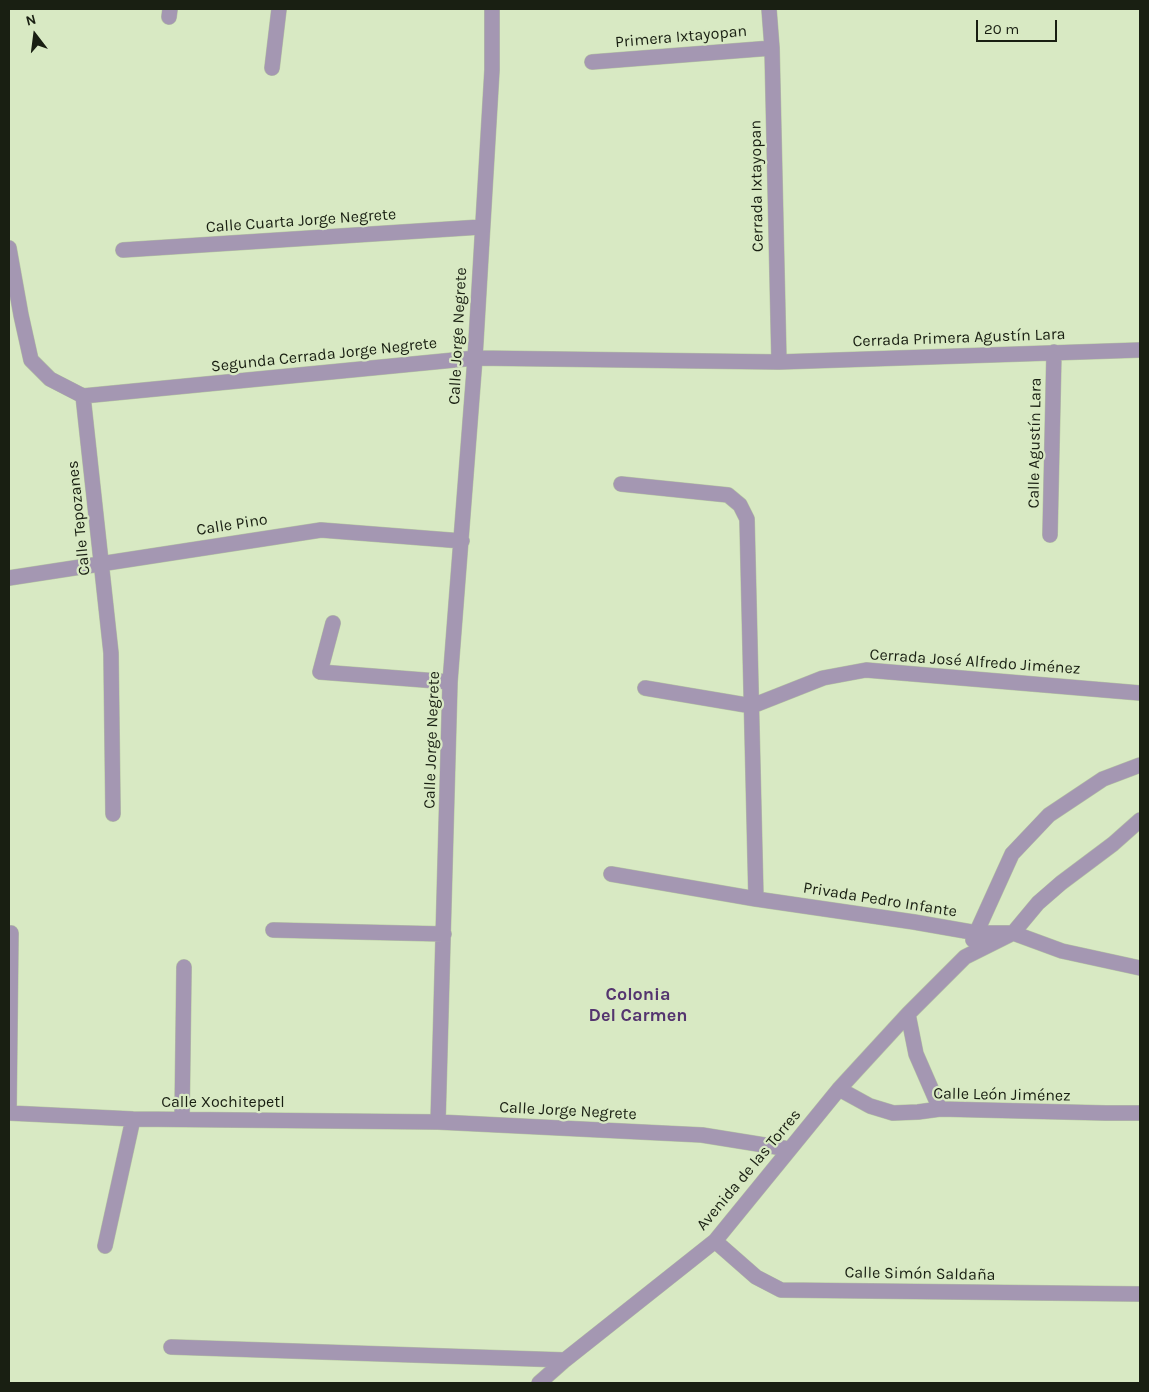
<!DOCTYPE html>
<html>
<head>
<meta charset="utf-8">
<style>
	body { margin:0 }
	#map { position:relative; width:1149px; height:1392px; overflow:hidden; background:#d8e9c3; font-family:Karla,sans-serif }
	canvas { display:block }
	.frame { position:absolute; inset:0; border:10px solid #191f12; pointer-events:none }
	.north { position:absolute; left:10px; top:10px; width:50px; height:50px; -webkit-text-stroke:4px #d8e9c3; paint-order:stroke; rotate:345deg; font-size:14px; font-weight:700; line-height:20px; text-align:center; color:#191f12 }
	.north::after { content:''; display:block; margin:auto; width:18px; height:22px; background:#191f12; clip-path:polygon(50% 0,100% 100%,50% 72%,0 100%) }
	.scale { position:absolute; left:976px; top:20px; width:81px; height:22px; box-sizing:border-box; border:2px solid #191f12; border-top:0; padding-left:6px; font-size:15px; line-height:18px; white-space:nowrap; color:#191f12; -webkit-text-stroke:4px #d8e9c3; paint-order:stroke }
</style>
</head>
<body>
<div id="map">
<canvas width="1149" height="1392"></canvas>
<div class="frame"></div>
<div class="north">N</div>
<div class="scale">20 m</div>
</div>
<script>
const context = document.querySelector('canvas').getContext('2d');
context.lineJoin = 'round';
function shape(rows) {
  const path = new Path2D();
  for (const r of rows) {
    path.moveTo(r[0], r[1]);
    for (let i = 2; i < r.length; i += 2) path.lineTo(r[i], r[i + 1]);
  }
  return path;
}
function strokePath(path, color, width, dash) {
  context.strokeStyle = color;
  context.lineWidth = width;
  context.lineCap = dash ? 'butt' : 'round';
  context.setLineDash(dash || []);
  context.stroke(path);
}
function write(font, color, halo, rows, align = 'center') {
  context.font = font + ' Karla,sans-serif';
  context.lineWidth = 4.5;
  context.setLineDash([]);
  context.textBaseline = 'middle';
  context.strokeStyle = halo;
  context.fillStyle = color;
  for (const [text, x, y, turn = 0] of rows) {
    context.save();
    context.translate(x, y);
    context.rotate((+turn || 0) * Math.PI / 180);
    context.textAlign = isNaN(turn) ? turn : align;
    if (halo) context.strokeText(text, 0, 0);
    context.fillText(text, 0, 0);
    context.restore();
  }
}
const street = shape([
	[769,9,772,48,779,362],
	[169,17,170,9],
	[592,62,772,48],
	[272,68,279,9],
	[9,248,21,315,31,360,50,379,83,396],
	[123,250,481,227],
	[83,396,475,358,779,362,1140,350],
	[83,396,111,653,113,814],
	[621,484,728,495,740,505,747,519,756,899],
	[1050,535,1054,352],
	[9,578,321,530,462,541],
	[333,623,320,672,450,682],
	[645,688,752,706],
	[752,706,823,678,866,670,1140,693],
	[611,874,756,899,914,922,977,933,1013,933,1062,951,1140,968],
	[273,930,444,934],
	[11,933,9,1113,133,1119,438,1122,702,1135,789,1149],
	[973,940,1012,854,1049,815,1103,779,1140,765],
	[908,1014,916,1054,940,1109],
	[839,1089,870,1106,893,1113,918,1112,940,1109,1106,1113,1140,1113],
	[182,1119,184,967],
	[438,1122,450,682,475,358,492,70,492,9],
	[715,1241,756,1277,781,1290,1140,1294],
	[105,1246,133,1119],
	[171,1347,565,1360],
	[539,1383,565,1360,715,1241,839,1089,908,1014,965,957,1013,933,1038,903,1061,883,1113,844,1140,820]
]);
strokePath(street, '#b6c5a3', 16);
strokePath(street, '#a497b2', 15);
write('16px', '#191f12', '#d8e9c3', [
	["Primera Ixtayopan",681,37,-5],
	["Cerrada Ixtayopan",757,186,-91],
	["Calle Cuarta Jorge Negrete",301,221,-4],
	["Calle Jorge Negrete",458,336,-87],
	["Cerrada Primera Agustín Lara",959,338,-2],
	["Segunda Cerrada Jorge Negrete",324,355,-6],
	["Calle Agustín Lara",1035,443,-89],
	["Calle Tepozanes",79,518,-96],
	["Calle Pino",232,525,-9],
	["Cerrada José Alfredo Jiménez",975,662,4],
	["Calle Jorge Negrete",432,740,-88],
	["Privada Pedro Infante",880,900,9],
	["Calle León Jiménez",1002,1095,1],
	["Calle Xochitepetl",223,1102],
	["Calle Jorge Negrete",568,1111,3],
	["Avenida de las Torres",749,1170,-50],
	["Calle Simón Saldaña",920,1274,1]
]);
write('bold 18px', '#54356f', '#d8e9c3', [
	["Colonia",638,995],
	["Del Carmen",638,1016]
]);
</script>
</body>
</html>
